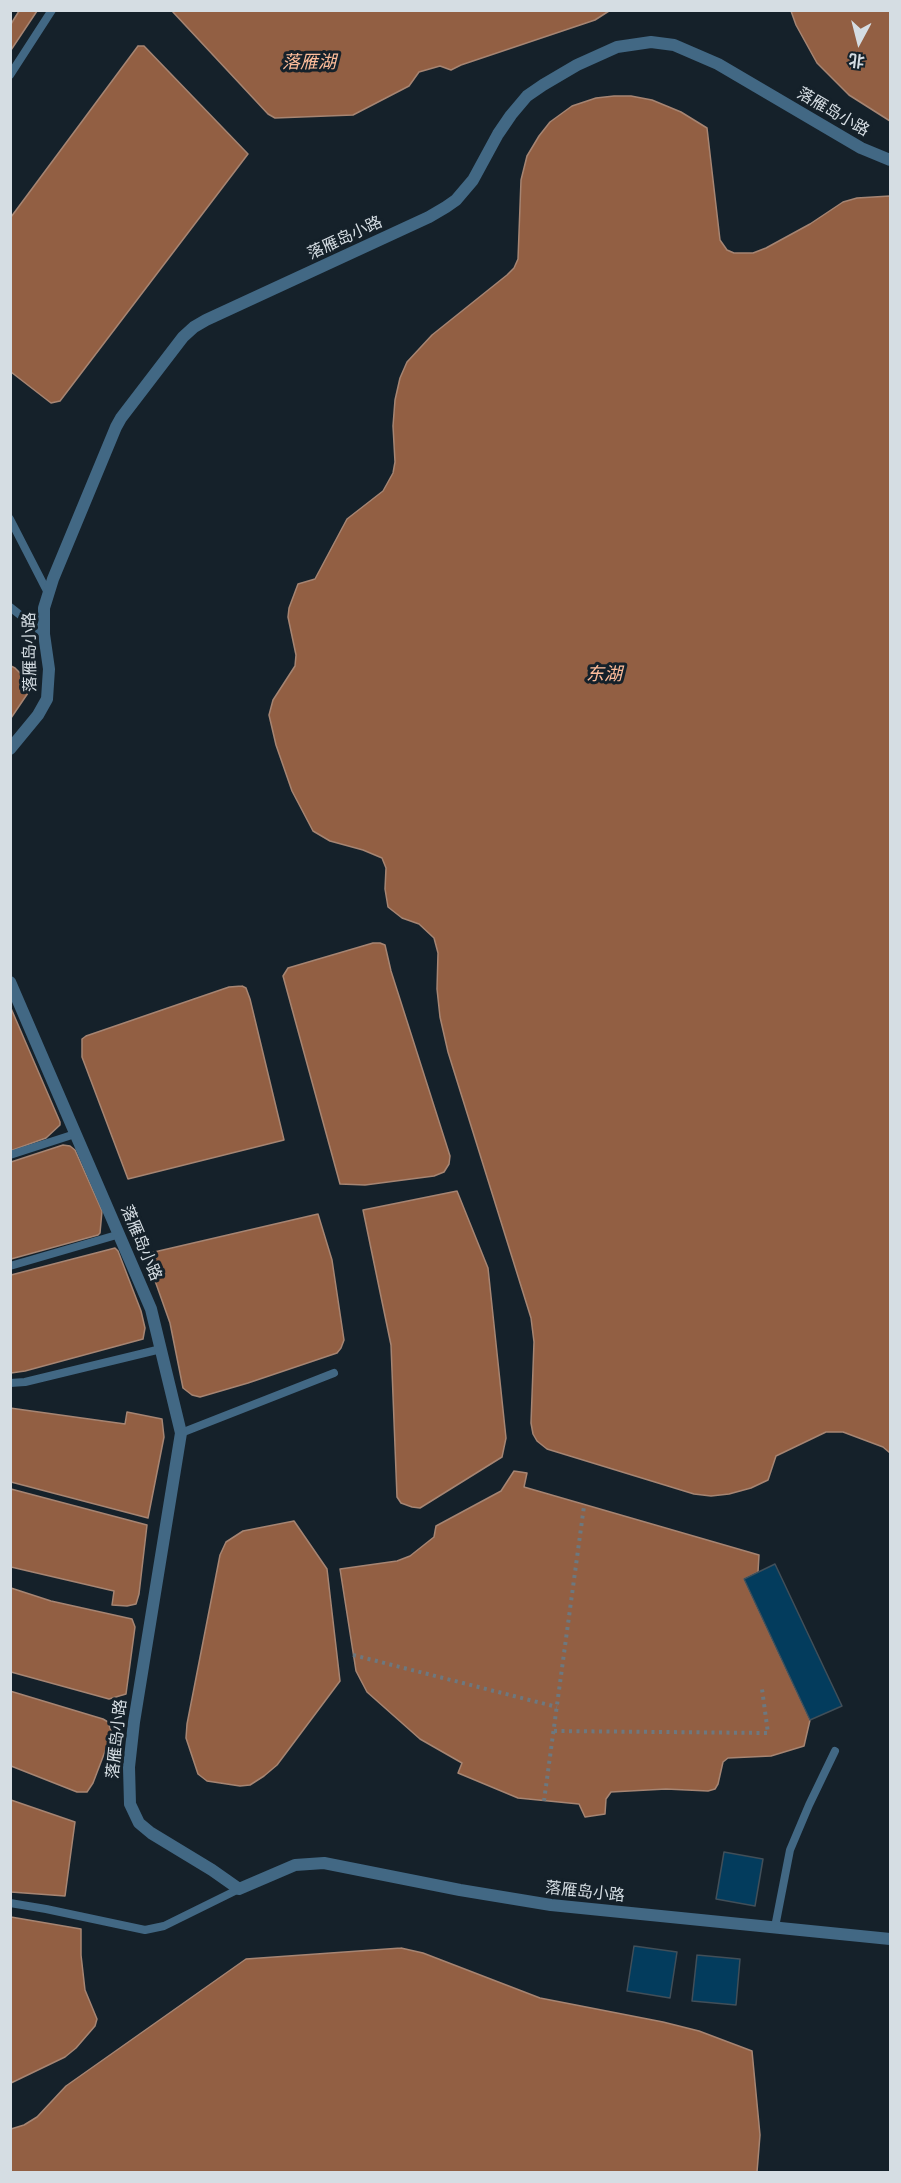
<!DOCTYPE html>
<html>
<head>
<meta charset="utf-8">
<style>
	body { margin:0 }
	#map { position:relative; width:901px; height:2183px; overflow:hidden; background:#15212a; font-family:Raleway,"Noto Sans SC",sans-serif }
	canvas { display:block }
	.frame { position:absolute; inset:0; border:12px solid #d5dde3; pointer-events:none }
	.north { position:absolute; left:829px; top:12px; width:60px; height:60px; -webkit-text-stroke:4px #15212a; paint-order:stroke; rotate:187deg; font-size:16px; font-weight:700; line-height:24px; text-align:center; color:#d5dde3 }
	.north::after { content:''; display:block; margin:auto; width:21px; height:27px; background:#d5dde3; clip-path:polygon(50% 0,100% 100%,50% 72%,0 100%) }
</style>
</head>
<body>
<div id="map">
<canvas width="901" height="2183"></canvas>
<div class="frame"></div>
<div class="north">北</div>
</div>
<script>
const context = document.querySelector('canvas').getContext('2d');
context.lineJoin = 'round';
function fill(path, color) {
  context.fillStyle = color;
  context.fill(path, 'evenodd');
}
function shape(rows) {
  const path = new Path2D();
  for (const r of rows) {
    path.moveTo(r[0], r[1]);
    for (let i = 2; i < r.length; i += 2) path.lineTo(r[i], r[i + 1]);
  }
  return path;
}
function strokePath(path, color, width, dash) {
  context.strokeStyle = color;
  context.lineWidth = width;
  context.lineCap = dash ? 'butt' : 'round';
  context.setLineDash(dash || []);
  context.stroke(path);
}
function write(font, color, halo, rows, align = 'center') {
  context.font = font + ' Raleway,"Noto Sans SC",sans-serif';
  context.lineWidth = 6;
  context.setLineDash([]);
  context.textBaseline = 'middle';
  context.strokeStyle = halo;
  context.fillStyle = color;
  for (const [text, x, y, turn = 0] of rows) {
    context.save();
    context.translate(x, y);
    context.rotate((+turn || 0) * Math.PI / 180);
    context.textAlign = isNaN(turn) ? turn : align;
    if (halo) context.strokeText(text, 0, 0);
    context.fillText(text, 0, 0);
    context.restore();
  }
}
const water = shape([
	[19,11,37,11,11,50,11,24,19,11],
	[172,11,609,11,595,20,461,65,451,70,440,66,419,72,409,86,353,115,275,118,268,114,172,11],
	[791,11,890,11,890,121,849,95,817,63,796,25,791,11],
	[138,46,144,46,248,154,60,401,51,403,11,372,11,217,138,46],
	[614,96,631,96,652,100,681,112,707,128,720,240,727,250,734,253,753,253,766,248,810,224,843,202,857,198,890,196,890,1453,883,1447,843,1432,826,1432,776,1456,768,1480,751,1488,729,1494,711,1496,694,1494,547,1449,537,1441,533,1434,531,1423,534,1342,531,1318,448,1052,440,1017,437,989,438,953,434,938,419,924,402,918,388,907,385,889,386,868,382,858,363,850,330,841,313,831,292,791,276,745,269,715,273,700,295,666,296,655,288,617,289,608,298,584,315,579,347,519,383,491,393,473,395,462,393,426,395,400,400,378,407,362,432,335,507,275,514,268,518,259,521,180,527,156,539,136,550,122,572,106,596,98,614,96],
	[11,666,15,668,28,681,29,685,28,693,11,718,11,666],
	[373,943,380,943,385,945,391,971,450,1156,449,1164,444,1172,434,1176,365,1185,340,1184,283,976,288,968,373,943],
	[242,986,246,988,250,999,284,1140,128,1179,82,1057,82,1039,86,1036,229,987,242,986],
	[10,1006,60,1122,60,1125,46,1138,10,1151,10,1006],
	[63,1145,70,1146,75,1150,102,1211,100,1233,98,1235,11,1259,11,1162,63,1145],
	[457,1191,488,1268,506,1438,502,1457,420,1508,412,1507,401,1503,397,1497,391,1345,363,1210,457,1191],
	[318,1214,332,1260,344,1340,341,1348,337,1353,248,1383,200,1397,192,1395,183,1388,170,1323,148,1261,150,1253,318,1214],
	[115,1248,118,1251,141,1311,145,1328,143,1339,25,1371,11,1373,11,1275,115,1248],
	[10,1408,125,1424,127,1412,162,1419,164,1437,148,1518,11,1482,10,1408],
	[514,1471,527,1473,524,1487,759,1555,758,1572,744,1579,810,1720,804,1746,771,1756,728,1758,723,1762,718,1784,715,1789,708,1791,666,1789,611,1792,606,1799,605,1814,585,1817,579,1804,518,1798,458,1773,462,1763,420,1739,367,1692,356,1671,340,1569,397,1561,410,1556,434,1537,436,1526,501,1491,514,1471],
	[11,1489,147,1525,139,1594,136,1604,127,1606,112,1605,114,1591,11,1567,11,1489],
	[294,1521,327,1569,340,1681,277,1765,264,1776,250,1785,240,1786,207,1781,198,1774,186,1738,187,1724,220,1555,226,1542,243,1531,294,1521],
	[11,1588,51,1601,132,1619,135,1627,126,1694,109,1699,11,1672,11,1588],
	[10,1691,103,1719,108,1722,111,1731,109,1741,93,1783,87,1792,77,1792,11,1766,10,1691],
	[11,1800,75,1822,65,1896,11,1892,11,1800],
	[11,1917,81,1929,81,1955,85,1990,97,2019,95,2026,76,2048,65,2057,11,2083,11,1917],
	[401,1948,423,1953,540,1998,663,2022,699,2031,752,2051,760,2135,757,2172,11,2172,11,2129,24,2125,37,2117,66,2086,246,1959,401,1948]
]);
fill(water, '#925f43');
strokePath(water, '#a68573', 1.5);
const building = shape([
	[775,1564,842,1706,810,1720,744,1579,775,1564],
	[724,1852,763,1859,755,1906,716,1899,724,1852],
	[634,1946,677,1952,670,1998,627,1991,634,1946],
	[697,1955,740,1959,736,2005,692,2001,697,1955]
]);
fill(building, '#033c5d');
strokePath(building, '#414f59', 1.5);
strokePath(shape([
	[353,1655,557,1707],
	[554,1731,768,1733,762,1689],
	[544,1801,584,1506]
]), '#6d787f', 4, [3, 4.5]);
strokePath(shape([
	[10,75,52,10],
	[10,519,48,593],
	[10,607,44,634],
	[10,1155,75,1134],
	[10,1266,120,1234],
	[10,1383,25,1382,161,1349],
	[181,1433,334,1373],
	[10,1903,46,1909,145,1930,164,1926,239,1889],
	[775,1927,790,1850,809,1805,835,1751]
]), '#426884', 8);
strokePath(shape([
	[10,749,38,715,47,699,49,669,44,634,44,608,53,579,116,427,121,418,183,337,194,327,206,320,429,217,446,207,456,200,473,180,498,134,511,115,527,96,543,85,577,65,617,47,651,42,674,45,718,64,861,148,890,160],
	[10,982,151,1309,181,1433,134,1722,129,1767,130,1804,139,1823,151,1833,212,1870,239,1889,295,1865,324,1863,460,1890,551,1905,890,1939]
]), '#426884', 12);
write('16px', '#d5dde3', '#15212a', [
	["落雁岛小路",833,112,30],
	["落雁岛小路",345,238,-25],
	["落雁岛小路",30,652,-91],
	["落雁岛小路",141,1243,67],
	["落雁岛小路",117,1739,-84],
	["落雁岛小路",585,1892,6]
]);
write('italic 18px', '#fdbd9b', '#15212a', [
	["落雁湖",309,63],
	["东湖",604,675]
]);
</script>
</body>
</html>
